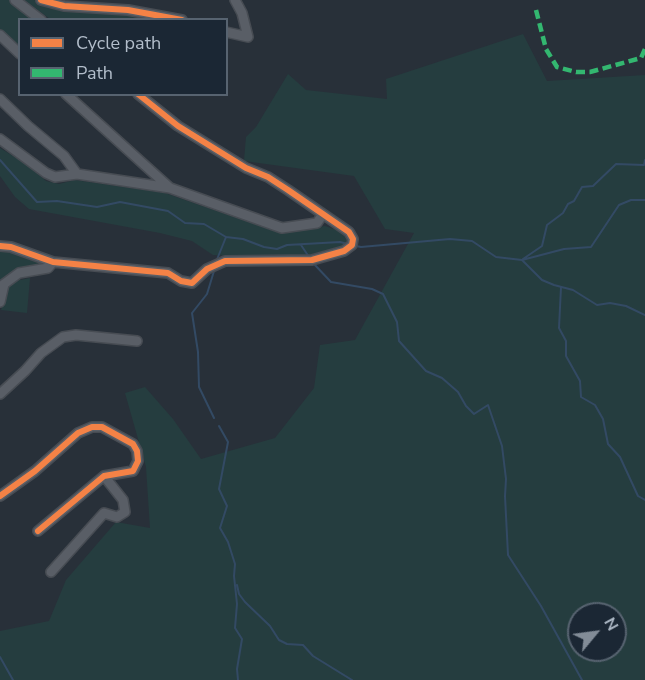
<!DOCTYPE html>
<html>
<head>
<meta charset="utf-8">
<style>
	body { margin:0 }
	#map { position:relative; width:645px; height:680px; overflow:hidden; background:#283039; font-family:"Nunito Sans",sans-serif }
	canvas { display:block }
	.legend { position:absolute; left:18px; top:18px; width:210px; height:78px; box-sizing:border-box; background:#1b2734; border:2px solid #576370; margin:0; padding:8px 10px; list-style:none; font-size:18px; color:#b2bdca }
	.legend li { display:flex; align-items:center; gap:12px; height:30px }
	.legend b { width:30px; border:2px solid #576370 }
	.north { position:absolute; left:567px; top:602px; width:60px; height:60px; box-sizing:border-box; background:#1b2734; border:2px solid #576370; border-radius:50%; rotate:61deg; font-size:16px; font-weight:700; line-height:24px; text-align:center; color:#b2bdca }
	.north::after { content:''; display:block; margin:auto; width:21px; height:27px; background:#828c97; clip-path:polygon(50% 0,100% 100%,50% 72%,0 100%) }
</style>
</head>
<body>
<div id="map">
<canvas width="645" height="680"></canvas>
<ul class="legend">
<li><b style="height:8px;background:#f48246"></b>Cycle path</li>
<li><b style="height:8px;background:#33b770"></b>Path</li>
</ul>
<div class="north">N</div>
</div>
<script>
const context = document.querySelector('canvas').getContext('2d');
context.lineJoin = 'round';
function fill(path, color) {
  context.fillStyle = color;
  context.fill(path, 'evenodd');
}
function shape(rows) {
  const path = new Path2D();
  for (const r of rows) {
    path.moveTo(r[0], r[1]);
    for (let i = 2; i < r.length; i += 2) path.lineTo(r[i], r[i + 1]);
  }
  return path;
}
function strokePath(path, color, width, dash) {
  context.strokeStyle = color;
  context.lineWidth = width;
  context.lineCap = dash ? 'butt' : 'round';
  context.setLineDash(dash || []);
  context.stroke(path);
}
fill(shape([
	[0,0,11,0,37,19,20,20,19,48,0,30],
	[24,0,34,0,56,9,150,17,149,20,50,19],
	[523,34,547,81,645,75,645,680,0,680,0,631,49,621,66,580,116,522,150,528,146,467,125,393,145,387,173,419,201,459,275,438,314,388,320,345,355,340,414,233,385,229,354,176,244,161,246,137,256,127,288,74,306,90,387,99,386,79],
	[579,614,615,614,615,650,579,650],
	[0,148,28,165,46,181,59,184,75,180,165,193,280,233,325,226,343,232,348,238,346,246,316,255,273,257,213,255,192,241,160,233,29,209,15,197,0,176],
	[0,251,10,251,45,263,17,269,0,281],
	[30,278,27,313,1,310,8,288,15,281]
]), '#253d3f');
strokePath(shape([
	[0,160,37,202,57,201,97,207,120,202,168,211,185,223,204,224,226,237,243,239,264,247,277,249,287,245,340,242,348,244],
	[301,245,309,257],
	[356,246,361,247,450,239,472,241,496,257,522,260,564,249,591,247,619,205,631,200,645,200],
	[523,259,542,246,547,225,563,213,568,204,574,201,582,187,593,186,616,164,644,165,645,160],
	[522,260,542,280,554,285,573,290,597,305,610,303,626,306,645,315],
	[216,262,226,237],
	[314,264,331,282,372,289,383,294,397,322,399,341,426,371,442,378,458,392,466,406,474,414,488,405,502,446,506,479,505,496,508,555,541,606,582,680],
	[214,271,207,294,192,313,198,352,199,387,214,418],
	[561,287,559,328,566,341,566,356,580,381,581,397,595,405,603,419,608,444,620,457,638,496,645,500],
	[219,426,228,442,219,489,227,506,220,528,228,542,235,564,234,576,237,604,235,628,242,639,237,669,238,680],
	[237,585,239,594,245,602,270,626,279,640,287,644,303,645,313,656,352,680],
	[0,657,13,680]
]), '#334a64', 2);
const minor = shape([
	[15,0,41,20],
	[41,0,64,6,128,10,182,20],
	[226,32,248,37,242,13,235,0],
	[0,35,20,54],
	[66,94,170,188],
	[0,99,28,126,64,156,77,174,170,188,282,228,317,223,323,214],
	[0,139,46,173,55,177,77,174],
	[0,246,11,247,53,262,168,273,181,281,192,283,207,269,225,261,312,260,344,251,352,245,353,239,349,232,288,190,268,177,246,168,178,126,138,94],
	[0,287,19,273,48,268,53,262],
	[0,302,4,284],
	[0,394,25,371,41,353,63,337,76,335,137,341],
	[0,496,35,471,78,433,92,427,102,427,133,444,137,451,138,461,133,471,104,476,38,531],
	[51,572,104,513,117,517,125,512,123,500,104,476]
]);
strokePath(minor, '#474c53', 12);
strokePath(minor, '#595e66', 9);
strokePath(shape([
	[536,10,546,49,557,67,576,72,590,72,641,58,645,49]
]), '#33b770', 4.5, [9, 4.5]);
strokePath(shape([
	[41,0,64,6,128,10,182,20],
	[0,246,11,247,53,262,168,273,181,281,192,283,207,269,225,261,312,260,344,251,352,245,353,239,349,232,288,190,268,177,246,168,178,126,138,94],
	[0,496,35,471,78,433,92,427,102,427,133,444,137,451,138,461,133,471,104,476,38,531]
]), '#f48246', 6);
</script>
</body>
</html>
